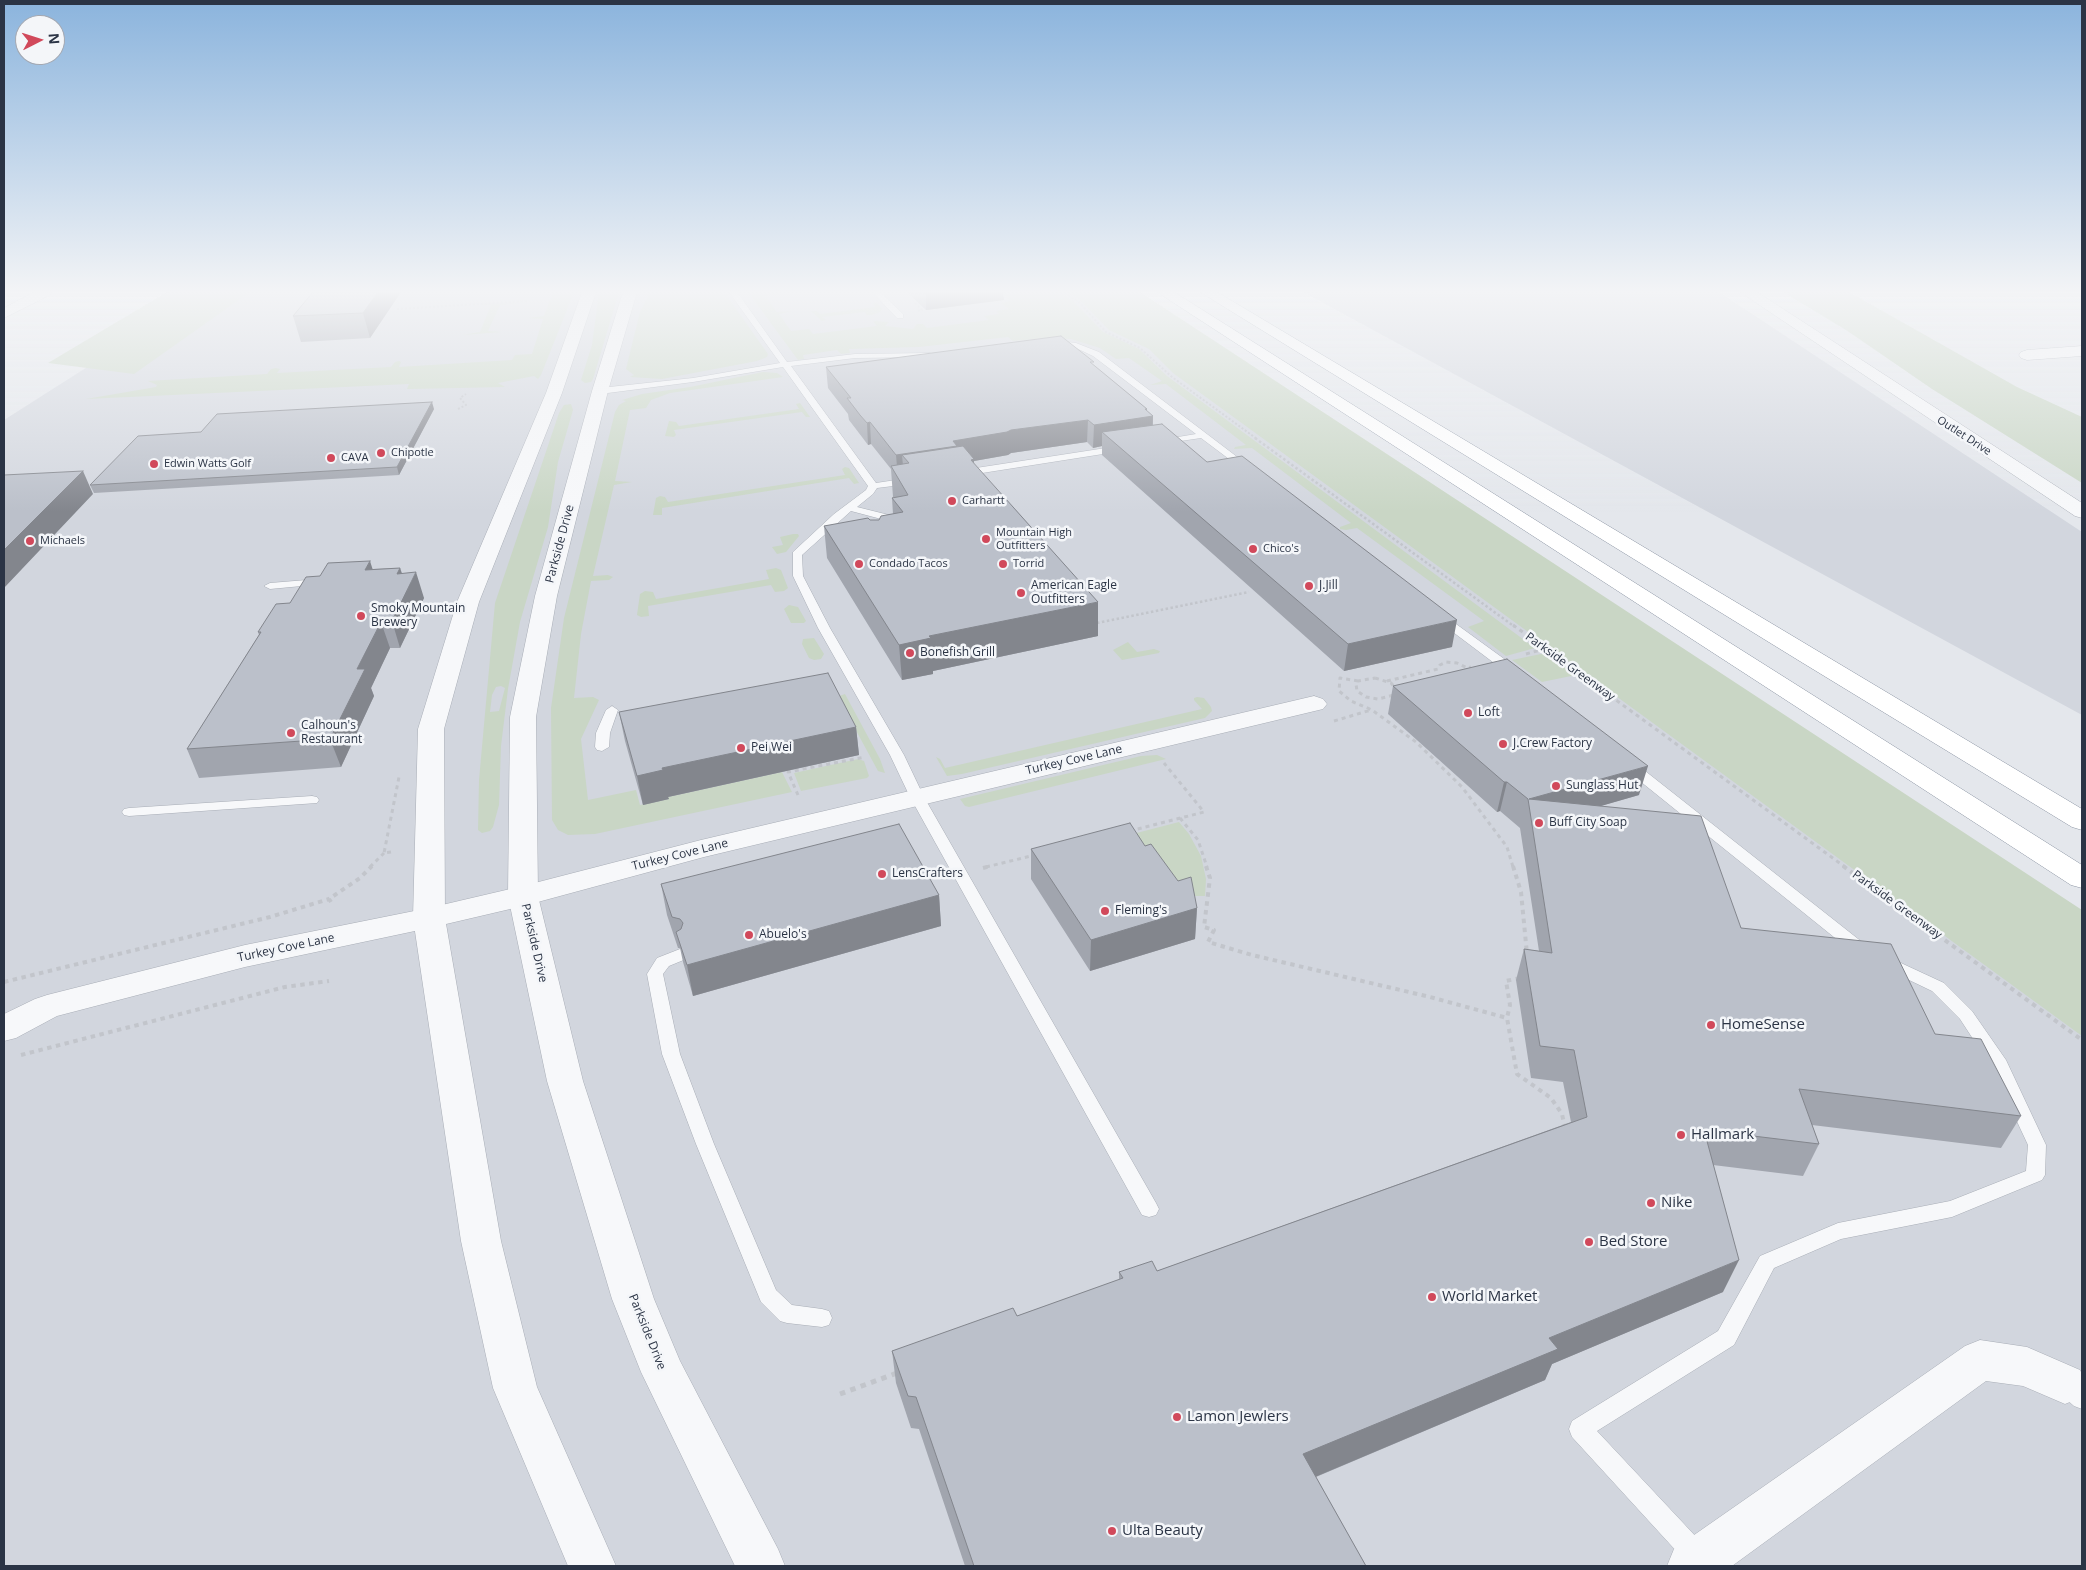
<!DOCTYPE html>
<html>
<head>
<meta charset="utf-8">
<style>
	body { margin:0 }
	#map { position:relative; width:2086px; height:1570px; overflow:hidden; background:#e4e7ec; font-family:"Open Sans",sans-serif }
	canvas { display:block }
	.frame { position:absolute; inset:0; border:5px solid #2b3445; pointer-events:none }
	.north { position:absolute; left:15px; top:15px; width:50px; height:50px; box-sizing:border-box; background:#f4f6f9; border:1px solid #a4a8b1; border-radius:50%; rotate:85deg; font-size:14px; font-weight:700; line-height:20px; text-align:center; color:#2b3445 }
	.north::after { content:''; display:block; margin:auto; width:18px; height:22px; background:#d1495b; clip-path:polygon(50% 0,100% 100%,50% 72%,0 100%) }
</style>
</head>
<body>
<div id="map">
<canvas width="2086" height="1570"></canvas>
<div class="frame"></div>
<div class="north">N</div>
</div>
<script>
const context = document.querySelector('canvas').getContext('2d');
context.lineJoin = 'round';
function fill(path, color) {
  context.fillStyle = color;
  context.fill(path, 'evenodd');
}
function shape(rows) {
  const path = new Path2D();
  for (const r of rows) {
    path.moveTo(r[0], r[1]);
    for (let i = 2; i < r.length; i += 2) path.lineTo(r[i], r[i + 1]);
  }
  return path;
}
function strokePath(path, color, width, dash) {
  context.strokeStyle = color;
  context.lineWidth = width;
  context.lineCap = dash ? 'butt' : 'round';
  context.setLineDash(dash || []);
  context.stroke(path);
}
function write(font, color, halo, rows, align = 'center') {
  context.font = font + ' "Open Sans",sans-serif';
  context.lineWidth = 5;
  context.setLineDash([]);
  context.textBaseline = 'middle';
  context.strokeStyle = halo;
  context.fillStyle = color;
  for (const [text, x, y, turn = 0] of rows) {
    context.save();
    context.translate(x, y);
    context.rotate((+turn || 0) * Math.PI / 180);
    context.textAlign = isNaN(turn) ? turn : align;
    if (halo) context.strokeText(text, 0, 0);
    context.fillText(text, 0, 0);
    context.restore();
  }
}
fill(shape([
	[205,292,1075,292,2082,1014,2082,1566,4,1566,4,420],
	[1303,292,1719,292,2082,532,2082,715]
]), '#d2d6de');
fill(shape([
	[167,292,250,292,134,374,48,363],
	[553,292,574,292,541,375,538,379,534,376,498,383,505,387,409,389,407,389,409,384,86,399,156,387,157,385,148,381,267,374,271,369,276,368,280,369,277,373,391,367,395,362,399,361,401,362,399,367,512,360,515,355,532,354,543,319,528,318,544,316],
	[599,292,619,292,593,379,591,382,585,383,581,380,592,345],
	[650,292,724,292,768,354,767,357,757,361,662,379,630,377,634,375,626,369,640,312],
	[748,292,778,292,780,294,765,296,777,312,792,311,779,314,791,331,809,329,813,334,877,326,873,321,889,322,885,326,913,329,917,324,923,324,927,328,989,320,984,316,999,314,996,311,1009,309,1001,303,1011,301,1000,292,1058,292,1073,301,1103,332,1139,349,1167,376,1535,648,1506,656,1468,627,1484,621,1357,528,1346,530,1340,529,1340,527,1351,523,1252,448,1234,449,1235,447,1246,445,1166,384,1150,385,1162,381,1129,358,1116,359,1100,348,1071,339,1046,338,1013,341,1008,337,919,347,849,349,850,353,841,354,837,350,803,355,804,359,798,360],
	[1066,292,1140,292,2082,910,2082,1036,1276,448,1173,373,1149,349,1109,330,1078,298],
	[1783,292,1849,292,2017,387,2082,417,2082,483,1932,389,1846,330],
	[516,303,500,305,488,331,502,332,463,335,480,332,491,305,478,304],
	[873,303,877,303,882,309,880,312,872,315,867,315,865,312,822,317,826,320,822,321,811,311,817,311,820,314,875,307],
	[763,372,777,373,783,377,670,393,651,400,646,408,630,410,615,481,632,482,614,485,593,576,608,575,613,577,609,580,591,581,581,634,574,698,593,697,599,700,581,739,588,800,636,790,640,805,668,799,668,797,782,772,792,792,595,834,568,835,558,830,552,820,551,708,564,618,615,412,619,405,626,401,622,400,642,394,690,387],
	[800,403,810,417,806,417,802,412,674,430,676,435,674,437,665,436,669,421,676,422,679,426,799,409,796,404],
	[571,404,573,410,558,462,548,527,520,622,508,689,501,746,499,805,493,827,490,831,482,833,478,830,479,780,495,603,559,413,564,405],
	[501,686,505,688,499,711,490,712,492,695,496,687],
	[845,467,849,468,859,483,854,484,849,478,662,508,662,515,653,515,656,498,660,496,665,497,668,502,845,475,842,469],
	[793,534,798,534,799,536,786,552,777,554,772,547,783,545,780,537],
	[776,568,781,570,788,588,784,591,775,592,771,585,648,606,649,616,641,617,637,615,640,594,645,591,653,592,656,599,769,579,766,570],
	[789,605,798,607,806,621,804,623,791,623,784,609],
	[814,638,824,654,821,659,814,660,809,658,802,644,803,639],
	[1128,642,1137,652,1154,649,1160,651,1159,653,1122,660,1113,650],
	[1541,654,1546,654,1576,675,1542,682,1512,660],
	[845,694,880,759,885,773,878,771,839,699,839,696],
	[1197,697,1204,698,1211,707,1212,711,1205,718,962,774,947,776,936,757,940,759,945,768,1202,709,1194,700,1194,698],
	[1157,755,1166,759,969,807,965,806,960,799,1141,756],
	[858,759,864,761,869,776,867,778,801,791,794,773],
	[1179,822,1189,834,1201,856,1206,879,1205,896,1191,896,1098,843]
]), '#c9d6c5');
const service = shape([
	[729,292,737,292,787,362,855,354,930,353,934,355,930,357,855,358,791,366,876,483,909,478,914,481,909,484,877,488,873,494,857,507,897,517,897,521,888,526,883,523,885,520,851,511,802,555,803,576,830,628,904,755,924,797,1156,1203,1159,1209,1156,1215,1149,1217,1142,1215,910,797,890,755,818,628,793,576,793,552,834,514,866,490,868,486,783,367,693,382,600,394,596,391,600,388,693,378,780,363,729,292],
	[872,292,880,292,903,314,903,318,897,318,872,292],
	[1050,340,1076,343,1099,352,1253,469,1251,471,1245,471,1201,438,1160,444,1160,440,1196,434,1093,356,1074,347,1050,344,1050,340],
	[1119,446,1124,449,1122,451,963,476,958,473,963,470,1119,446],
	[319,579,324,582,323,584,270,589,264,586,270,583,319,579],
	[1441,615,1445,616,1518,669,1520,672,1518,675,1510,675,1437,620,1435,618,1437,616,1441,615],
	[612,706,618,710,610,733,609,747,602,751,597,750,595,747,596,733,606,710,612,706],
	[1630,762,1635,763,1867,946,1869,950,1867,954,1861,955,1855,954,1625,769,1623,766,1625,763,1630,762],
	[312,796,317,797,319,800,317,803,129,816,124,815,122,812,124,809,129,808,312,796],
	[680,949,686,951,688,955,686,959,669,966,663,974,680,1054,714,1144,776,1290,792,1305,822,1309,829,1311,832,1318,829,1325,822,1327,787,1323,780,1321,761,1302,696,1144,662,1054,647,974,657,958,680,949],
	[1888,957,1944,983,1972,1011,2006,1060,2046,1145,2045,1175,2042,1180,1952,1217,1841,1239,1774,1268,1734,1345,1597,1431,1715,1557,1718,1566,1690,1566,1572,1437,1569,1429,1572,1421,1718,1331,1760,1256,1838,1223,1950,1201,2026,1171,2028,1145,1992,1068,1960,1019,1932,991,1882,967,1880,963,1882,959,1888,957],
	[2066,1375,2074,1378,2082,1385,2082,1409,2074,1406,2058,1392,2055,1385,2058,1378,2066,1375]
]);
const minor = shape([
	[34,292,52,292,50,295,4,318,4,308,34,292],
	[2082,346,2082,356,2027,360,2021,358,2019,355,2021,352,2027,350,2082,346],
	[1314,696,1323,699,1327,704,1323,709,704,857,523,906,429,928,245,967,57,1016,16,1038,4,1041,4,1014,35,999,47,995,245,945,429,908,523,886,701,840,1314,696],
	[1980,1340,2027,1347,2080,1370,2082,1374,2080,1398,2065,1404,2023,1386,1986,1381,1732,1566,1667,1566,1674,1549,1965,1346,1980,1340]
]);
const tertiary = shape([
	[582,292,596,292,562,393,479,602,444,729,445,918,501,1241,537,1387,616,1566,568,1566,493,1388,461,1241,413,918,418,729,457,602,546,393,582,292],
	[623,292,637,292,608,391,557,596,536,717,538,896,583,1081,654,1299,680,1361,778,1549,785,1566,735,1566,641,1372,612,1299,547,1081,508,896,510,717,535,596,592,391,623,292],
	[1740,292,1757,292,2082,503,2082,518,2075,516,1740,292]
]);
const motorway = shape([
	[1157,292,1174,292,2082,865,2082,888,2071,885,1157,292],
	[1200,292,1217,292,2082,809,2082,830,2072,827,1798,660,1200,292]
]);
strokePath(service, '#a9aeb7', 1);
strokePath(minor, '#a9aeb7', 1);
strokePath(tertiary, '#a9aeb7', 1);
strokePath(motorway, '#8b94a3', 1);
strokePath(shape([
	[1061,292,1078,301,1106,332,1140,348,1172,377,1257,439],
	[915,303,922,310,916,311],
	[397,309,528,301],
	[458,409,466,405,460,398,466,394]
]), '#c2c5cb', 2, [2, 2]);
strokePath(shape([
	[1255,438,1515,627],
	[1097,623,1249,592]
]), '#c2c5cb', 2.5, [2.5, 2.5]);
strokePath(shape([
	[1513,625,1845,867],
	[1526,654,1544,649],
	[1375,678,1391,683,1396,689,1394,695,1378,699,1366,697,1357,691,1356,684,1358,681,1375,678],
	[1358,681,1340,678,1339,691,1351,701,1372,710,1416,742,1462,787,1507,847,1513,867],
	[1387,681,1438,669,1440,665,1446,662,1457,663,1467,668,1471,667],
	[1334,721,1371,710],
	[798,795,788,772,865,757],
	[1180,818,1198,840,1207,867],
	[1130,831,1204,812,1164,763],
	[391,852,384,853,399,777],
	[370,867,384,853],
	[986,867,1035,855]
]), '#c2c5cb', 3, [4, 4]);
strokePath(shape([
	[1206,866,1210,878,1204,927,1214,930,1208,942,1252,955,1430,997,1507,1018],
	[1513,866,1521,892,1527,954],
	[1843,866,2082,1040],
	[983,868,991,866],
	[331,902,329,899,360,878,372,866],
	[1520,978,1506,981,1510,1005,1507,1018,1517,1074,1551,1098,1562,1114,1565,1128],
	[4,982,270,917,329,899],
	[21,1055,285,987,329,981]
]), '#c2c5cb', 4, [4.5, 4.5]);
strokePath(shape([
	[840,1394,897,1373]
]), '#c2c5cb', 5, [5.5, 5.5]);
fill(service, '#f7f8fa');
fill(minor, '#f7f8fa');
fill(tertiary, '#f7f8fa');
fill(motorway, '#fff');
fill(shape([
	[401,292,370,338,301,342,293,316],
	[907,292,1003,292,1004,300,926,310],
	[1094,366,1147,409,1147,411,1153,416,1153,425,1207,462,1452,647,1344,671,1102,455,1102,446,1093,448,1087,442,1011,453,1008,455,974,461,974,464,1098,636,933,671,933,674,902,680,827,558,824,526,870,520,879,520,893,514,892,498,893,497,891,469,871,444,868,445,862,437,849,420,848,414,828,388,826,367],
	[434,409,399,475,94,493,90,485,201,432],
	[400,568,402,573,424,598,400,648,390,648,371,688,374,696,341,767,199,778,187,749,259,635,258,632,290,603,373,569],
	[1393,686,1639,795,1600,806,1741,928,1935,1034,2021,1116,2001,1148,1812,1125,1819,1144,1803,1176,1713,1165,1723,1292,1552,1364,1545,1380,1316,1477,1366,1566,965,1566,919,1429,911,1428,896,1383,892,1351,1017,1316,1119,1280,1119,1272,1157,1271,1571,1122,1563,1082,1531,1078,1516,980,1524,949,1539,951,1520,828,1500,811,1497,812,1388,714],
	[619,712,856,727,859,755,668,797,669,799,643,805,625,741],
	[1145,846,1197,908,1195,939,1090,971,1031,879,1031,849],
	[661,884,939,895,941,926,693,996,683,962,680,948,678,948,667,915]
]), '#a1a5ae');
fill(shape([
	[378,292,401,292,370,338,363,313],
	[926,292,1003,292,1004,300,926,310],
	[432,402,434,409,399,475,397,467],
	[1145,409,1147,409,1147,417,1153,416,1152,439,1102,432,1102,446,1093,448,1094,425],
	[1088,420,1087,442,1011,453,1008,455,974,461,975,490,909,463,902,455,904,477,898,478,896,455,953,441,1011,430],
	[870,422,871,444,868,445,867,423],
	[83,471,93,494,4,588,4,550],
	[370,561,378,586,365,570],
	[400,568,407,591,416,572,424,598,400,648,392,621,397,574],
	[1098,602,1098,636,933,671,933,674,902,680,899,645,929,636],
	[1457,620,1452,647,1344,671,1348,644],
	[381,622,390,648,371,688,374,696,341,767,330,739,357,669],
	[856,727,859,755,668,797,669,799,643,805,637,776,662,768],
	[1648,766,1639,795,1532,826,1529,799],
	[1504,782,1507,782,1500,811,1497,812],
	[939,895,941,926,693,996,687,965],
	[1197,908,1195,939,1090,971,1091,940],
	[1739,1260,1723,1292,1552,1364,1545,1380,1296,1485,1303,1454,1549,1338]
]), '#83868d');
const building = shape([
	[313,292,378,292,363,313,293,316,313,292],
	[1061,336,1094,362,1090,362,1147,409,1145,409,1153,416,1094,425,1088,420,1011,430,1007,432,953,441,957,446,896,455,870,422,867,423,860,415,847,398,851,398,826,367,1061,336],
	[432,402,397,467,90,485,138,436,201,432,217,414,432,402],
	[1162,424,1207,462,1242,456,1457,620,1348,644,1102,432,1162,424],
	[963,446,974,459,971,460,1098,602,929,636,931,638,899,645,824,526,868,518,870,520,879,520,881,516,903,512,892,498,908,495,891,466,909,463,902,455,963,446],
	[83,471,4,550,4,475,83,471],
	[370,561,365,570,400,568,397,574,416,572,392,621,381,622,357,669,365,669,330,739,187,749,261,632,258,632,276,604,290,603,306,577,320,576,328,563,370,561],
	[1507,659,1648,766,1529,799,1701,816,1741,928,1891,944,1935,1034,1981,1039,2021,1116,1799,1089,1819,1144,1704,1130,1739,1260,1549,1338,1558,1349,1303,1454,1366,1566,974,1566,916,1397,908,1396,892,1351,1013,1308,1017,1316,1123,1278,1119,1272,1152,1261,1157,1271,1587,1117,1574,1050,1540,1046,1524,949,1552,953,1528,799,1507,782,1504,782,1393,686,1507,659],
	[828,673,856,727,662,768,663,770,637,776,619,712,828,673],
	[1130,823,1145,846,1151,844,1178,881,1191,877,1197,908,1091,940,1031,849,1130,823],
	[899,824,939,895,687,965,676,932,681,929,683,923,680,919,672,917,661,884,899,824]
]);
fill(building, '#bbc0ca');
strokePath(building, '#83868d', 1);
const sky = context.createLinearGradient(0, 0, 0, 512);
sky.addColorStop(0, '#8bb4dd');
sky.addColorStop(0.57, '#f3f4f6');
sky.addColorStop(1, '#f3f4f600');
context.fillStyle = sky;
context.fillRect(0, 0, 2086, 512);
for (const [x, y, r, color] of [
	[381,453,5,"#d1495b"],
	[331,458,5,"#d1495b"],
	[154,464,5,"#d1495b"],
	[952,501,5,"#d1495b"],
	[986,539,5,"#d1495b"],
	[30,541,5,"#d1495b"],
	[1253,549,5,"#d1495b"],
	[859,564,5,"#d1495b"],
	[1003,564,5,"#d1495b"],
	[1309,586,5,"#d1495b"],
	[1021,593,5,"#d1495b"],
	[361,616,5,"#d1495b"],
	[910,653,5,"#d1495b"],
	[1468,713,5,"#d1495b"],
	[291,733,5,"#d1495b"],
	[1503,744,5,"#d1495b"],
	[741,748,5,"#d1495b"],
	[1556,786,5,"#d1495b"],
	[1539,823,5,"#d1495b"],
	[882,874,5,"#d1495b"],
	[1105,911,5,"#d1495b"],
	[749,935,5,"#d1495b"],
	[1711,1025,5,"#d1495b"],
	[1681,1135,5,"#d1495b"],
	[1651,1203,5,"#d1495b"],
	[1589,1242,5,"#d1495b"],
	[1432,1297,5,"#d1495b"],
	[1177,1417,5,"#d1495b"],
	[1112,1531,5,"#d1495b"]
]) {
  const dot = new Path2D();
  dot.arc(x, y, r, 0, 2 * Math.PI);
  context.fillStyle = color;
  context.fill(dot);
  strokePath(dot, '#f4f6f9', 2);
}
write('11px', '#2b3445', '#f4f6f9', [
	["Outlet Drive",1964,436,33]
]);
write('11px', '#2b3445', '#f4f6f9', [
	["Chipotle",391,453],
	["CAVA",341,458],
	["Edwin Watts Golf",164,464],
	["Carhartt",962,501],
	["Mountain High",996,533],
	["Outfitters",996,546],
	["Michaels",40,541],
	["Chico's",1263,549],
	["Condado Tacos",869,564],
	["Torrid",1013,564]
], 'left');
write('12px', '#2b3445', '#f4f6f9', [
	["Parkside Drive",560,544,-75],
	["Parkside Greenway",1570,667,36],
	["Turkey Cove Lane",1074,760,-13],
	["Turkey Cove Lane",680,855,-14],
	["Parkside Greenway",1897,905,36],
	["Parkside Drive",534,943,77],
	["Turkey Cove Lane",286,948,-12],
	["Parkside Drive",647,1332,68]
]);
write('12px', '#2b3445', '#f4f6f9', [
	["American Eagle",1031,586],
	["Outfitters",1031,600],
	["J.Jill",1319,586],
	["Smoky Mountain",371,609],
	["Brewery",371,623],
	["Bonefish Grill",920,653],
	["Loft",1478,713],
	["Calhoun's",301,726],
	["Restaurant",301,740],
	["J.Crew Factory",1513,744],
	["Pei Wei",751,748],
	["Sunglass Hut",1566,786],
	["Buff City Soap",1549,823],
	["LensCrafters",892,874],
	["Fleming's",1115,911],
	["Abuelo's",759,935]
], 'left');
write('15px', '#2b3445', '#f4f6f9', [
	["HomeSense",1721,1025],
	["Hallmark",1691,1135],
	["Nike",1661,1203],
	["Bed Store",1599,1242],
	["World Market",1442,1297],
	["Lamon Jewlers",1187,1417],
	["Ulta Beauty",1122,1531]
], 'left');
</script>
</body>
</html>
